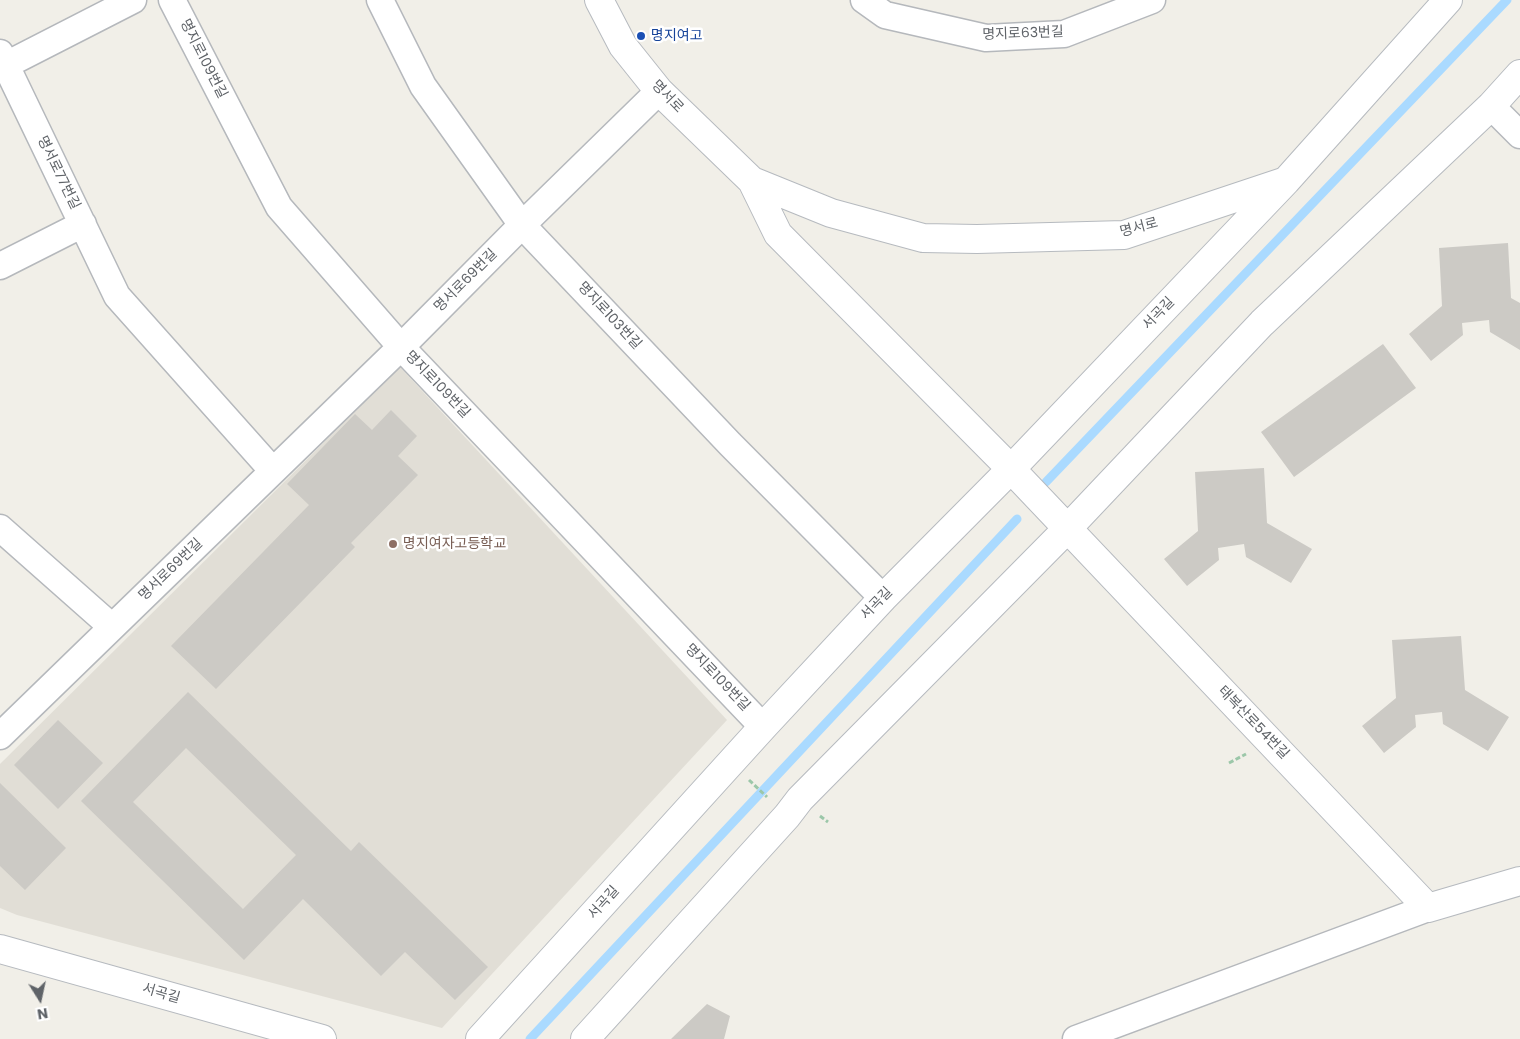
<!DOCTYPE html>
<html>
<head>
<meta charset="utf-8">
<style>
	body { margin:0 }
	#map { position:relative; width:1520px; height:1039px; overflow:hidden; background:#f1efe8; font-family:Poppins,sans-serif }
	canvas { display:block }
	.north { position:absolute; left:15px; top:974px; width:50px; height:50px; -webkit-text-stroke:4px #fff; paint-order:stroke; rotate:170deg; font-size:14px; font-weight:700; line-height:20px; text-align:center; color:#5f6368 }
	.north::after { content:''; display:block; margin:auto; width:18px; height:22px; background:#5f6368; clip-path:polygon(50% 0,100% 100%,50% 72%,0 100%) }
</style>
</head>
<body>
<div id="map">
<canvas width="1520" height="1039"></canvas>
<div class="north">N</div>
</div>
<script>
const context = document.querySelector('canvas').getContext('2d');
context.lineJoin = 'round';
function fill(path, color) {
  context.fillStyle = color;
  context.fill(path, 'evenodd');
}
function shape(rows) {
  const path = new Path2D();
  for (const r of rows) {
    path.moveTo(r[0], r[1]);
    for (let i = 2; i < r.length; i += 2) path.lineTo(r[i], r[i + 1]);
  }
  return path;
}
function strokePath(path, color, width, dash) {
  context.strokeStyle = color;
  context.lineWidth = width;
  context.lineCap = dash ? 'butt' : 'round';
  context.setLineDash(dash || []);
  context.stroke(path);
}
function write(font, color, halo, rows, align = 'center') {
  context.font = font + ' Poppins,"Noto Sans KR",sans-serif';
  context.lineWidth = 5;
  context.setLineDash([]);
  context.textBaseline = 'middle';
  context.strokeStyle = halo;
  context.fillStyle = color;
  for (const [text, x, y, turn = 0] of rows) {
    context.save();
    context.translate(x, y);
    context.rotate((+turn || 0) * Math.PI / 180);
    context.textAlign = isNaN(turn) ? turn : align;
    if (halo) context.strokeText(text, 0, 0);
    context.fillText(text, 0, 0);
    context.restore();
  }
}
fill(shape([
	[400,367,727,720,442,1028,17,915,0,908,0,764]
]), '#e1ded6');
strokePath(shape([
	[1046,482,1507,0],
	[530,1039,1017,519]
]), '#aadaff', 9);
fill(shape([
	[1508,243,1511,298,1520,303,1520,350,1490,332,1489,320,1462,323,1463,335,1431,361,1409,334,1442,306,1439,248],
	[1383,344,1416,388,1294,477,1261,432],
	[391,410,417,436,398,456,418,475,351,543,355,547,216,689,171,646,309,505,287,484,355,414,372,430],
	[1264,468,1267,523,1312,549,1291,583,1246,557,1244,544,1218,548,1219,560,1187,586,1164,559,1198,531,1195,472],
	[1461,636,1465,690,1509,717,1488,751,1443,724,1442,712,1415,715,1416,727,1384,753,1362,726,1396,698,1392,640],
	[188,692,351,851,359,842,488,967,455,1000,405,952,381,976,303,899,244,960,81,801],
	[186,748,296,855,243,909,133,802],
	[58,720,103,763,58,809,14,765],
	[0,783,66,848,25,890,0,866],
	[707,1004,730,1016,724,1039,671,1039]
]), '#cccac5');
const street = shape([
	[172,0,279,207,401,347,763,727],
	[380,0,423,86,522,225,730,444,883,598],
	[864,0,885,15,986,38,1064,34,1152,0],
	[0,53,117,296,273,471],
	[0,68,133,0],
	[1491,106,1520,135],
	[0,266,83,224],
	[0,528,112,627],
	[0,736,401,347,522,225,659,91],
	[1076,1039,1428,908]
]);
const secondary = shape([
	[599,0,623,46,659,91,752,181,831,213,923,238,977,239,1124,235,1283,182],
	[752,181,778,234,1011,469,1428,908,1520,881],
	[0,949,322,1039],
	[480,1039,763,727,883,598,1011,469,1286,181,1448,0],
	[585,1039,787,816,800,799,1068,528,1262,323,1491,106,1520,74]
]);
strokePath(street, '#b5b8bc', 29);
strokePath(secondary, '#b6babf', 30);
strokePath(shape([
	[1229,763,1246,754],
	[749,780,767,797],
	[820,816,828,822]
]), '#9cc7a9', 3, [5, 2.5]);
strokePath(street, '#fff', 26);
strokePath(secondary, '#fff', 28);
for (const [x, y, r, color] of [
	[641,36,5,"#1a4fb4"],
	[393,544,5,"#8d6e63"]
]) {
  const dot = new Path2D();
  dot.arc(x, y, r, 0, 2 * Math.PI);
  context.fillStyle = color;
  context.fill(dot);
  strokePath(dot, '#fff', 2);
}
write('14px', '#5f6368', '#fff', [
	["명지로63번길",1023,34,-2],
	["명지로109번길",203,59,63],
	["명서로",667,97,46],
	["명서로77번길",58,173,64],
	["명서로",1139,228,-15],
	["명서로69번길",466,281,-45],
	["서곡길",1159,314,-46],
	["명지로103번길",609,316,47],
	["명지로109번길",437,385,46],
	["명서로69번길",171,570,-44],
	["서곡길",877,604,-46],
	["명지로109번길",717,678,46],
	["태복산로54번길",1253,723,46],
	["서곡길",604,903,-48],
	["서곡길",161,994,16]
]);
write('14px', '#164399', '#fff', [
	["명지여고",651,36]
], 'left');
write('14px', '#785e54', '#fff', [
	["명지여자고등학교",403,544]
], 'left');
</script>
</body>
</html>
